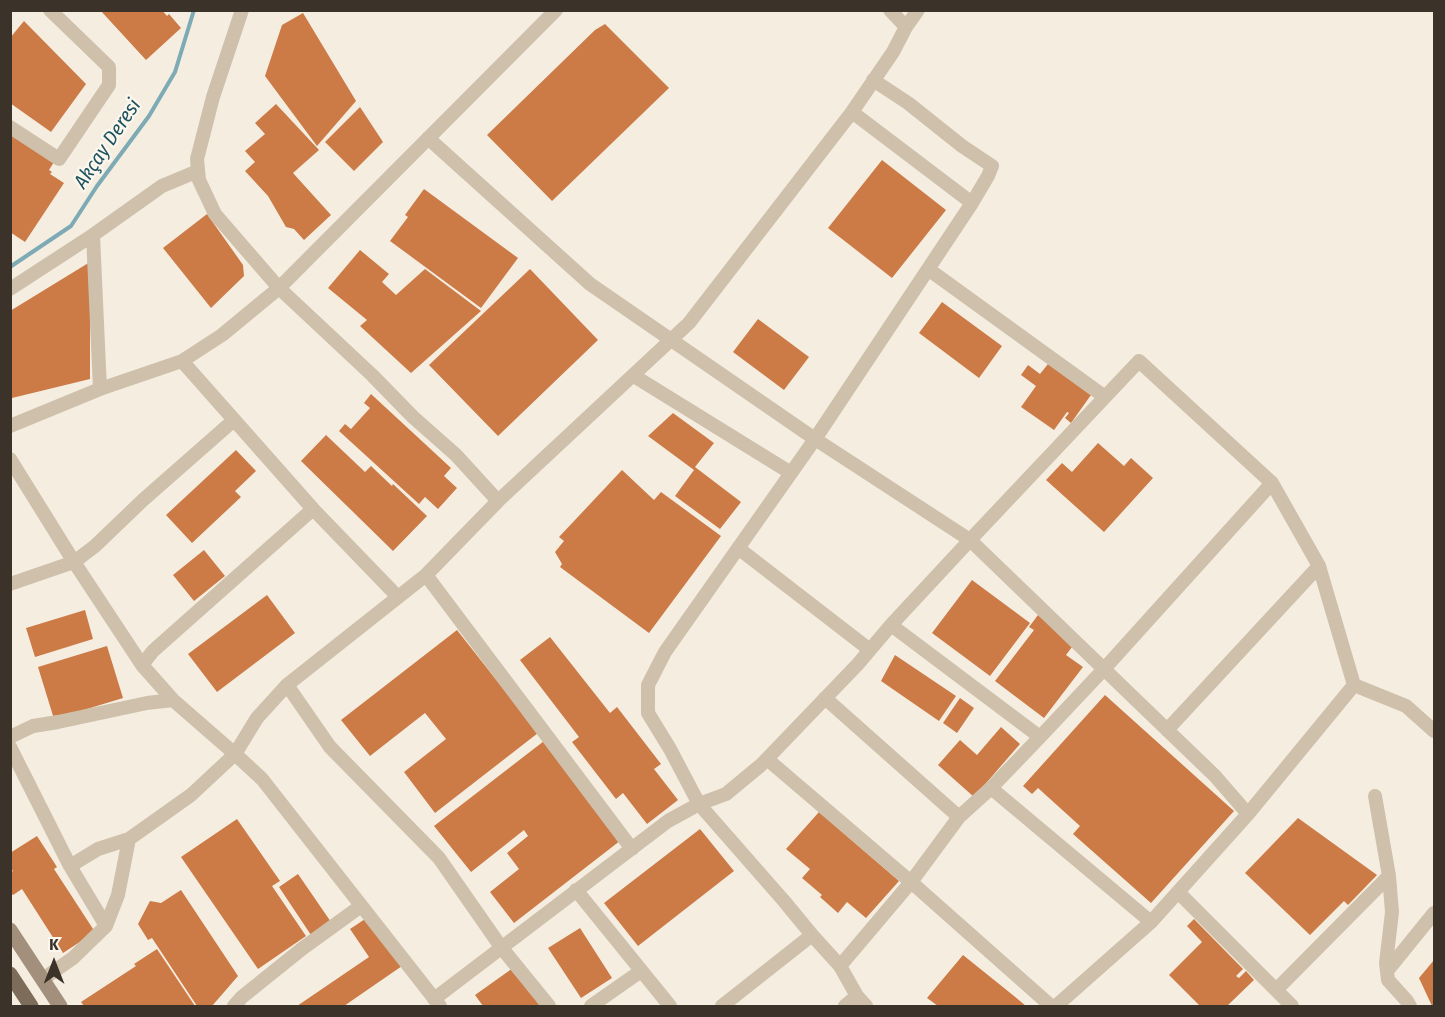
<!DOCTYPE html>
<html>
<head>
<meta charset="utf-8">
<style>
	body { margin:0 }
	#map { position:relative; width:1445px; height:1017px; overflow:hidden; background:#f5eee0; font-family:"Fira Sans Condensed",sans-serif }
	canvas { display:block }
	.frame { position:absolute; inset:0; border:12px solid #3b322a; pointer-events:none }
	.north { position:absolute; left:24px; top:933px; width:60px; height:60px; -webkit-text-stroke:4px #fbf7ed; paint-order:stroke; rotate:0deg; font-size:16px; font-weight:700; line-height:24px; text-align:center; color:#3b322a }
	.north::after { content:''; display:block; margin:auto; width:21px; height:27px; background:#3b322a; clip-path:polygon(50% 0,100% 100%,50% 72%,0 100%) }
</style>
</head>
<body>
<div id="map">
<canvas width="1445" height="1017"></canvas>
<div class="frame"></div>
<div class="north">K</div>
</div>
<script>
const context = document.querySelector('canvas').getContext('2d');
context.lineJoin = 'round';
function shape(rows) {
  const path = new Path2D();
  for (const r of rows) {
    path.moveTo(r[0], r[1]);
    for (let i = 2; i < r.length; i += 2) path.lineTo(r[i], r[i + 1]);
  }
  return path;
}
function strokePath(path, color, width, dash) {
  context.strokeStyle = color;
  context.lineWidth = width;
  context.lineCap = dash ? 'butt' : 'round';
  context.setLineDash(dash || []);
  context.stroke(path);
}
function fill(path, color) {
  context.fillStyle = color;
  context.fill(path, 'evenodd');
}
function write(font, color, halo, rows, align = 'center') {
  context.font = font + ' "Fira Sans Condensed",sans-serif';
  context.lineWidth = 4.5;
  context.setLineDash([]);
  context.textBaseline = 'middle';
  context.strokeStyle = halo;
  context.fillStyle = color;
  for (const [text, x, y, turn = 0] of rows) {
    context.save();
    context.translate(x, y);
    context.rotate((+turn || 0) * Math.PI / 180);
    context.textAlign = isNaN(turn) ? turn : align;
    if (halo) context.strokeText(text, 0, 0);
    context.fillText(text, 0, 0);
    context.restore();
  }
}
strokePath(shape([
	[10,267,71,226,97,186,149,116,175,72,194,10]
]), '#7daab4', 4);
fill(shape([
	[100,10,162,10,167,16,169,14,181,28,146,60],
	[303,13,356,101,317,146,265,76,282,25],
	[24,21,86,84,51,132,10,103,10,38],
	[605,24,669,88,552,201,487,135,595,30],
	[276,104,319,150,293,173,331,215,304,240,294,229,286,227,268,196,245,171,255,162,245,151,265,134,255,123],
	[360,107,383,142,354,171,325,142],
	[10,133,54,162,49,170,52,172,50,174,64,183,25,242,10,232],
	[882,160,946,210,892,278,828,228],
	[424,189,518,258,481,308,390,241,408,217,405,215],
	[207,214,243,265,244,276,211,308,163,248],
	[360,250,389,274,382,282,396,295,425,269,481,311,411,373,360,326,367,320,328,288],
	[90,262,90,379,12,398,10,396,10,311],
	[530,269,598,340,498,436,429,365],
	[942,302,1002,346,979,378,919,333],
	[758,319,809,357,784,390,733,352],
	[1048,364,1091,395,1071,423,1065,418,1069,413,1067,412,1054,430,1021,407,1036,386,1021,375,1028,365,1040,374],
	[371,394,451,468,444,476,457,488,438,509,425,497,419,504,339,431,345,424,351,429,370,408,364,403],
	[673,413,714,443,695,467,741,502,720,529,675,496,694,470,648,436],
	[326,435,365,472,371,466,392,486,393,484,427,516,393,551,301,461],
	[1098,443,1124,466,1131,458,1153,478,1104,532,1046,480,1062,463,1072,472],
	[236,450,256,471,235,491,241,497,192,543,166,515],
	[622,470,654,500,661,492,721,536,649,633,560,567,562,564,555,552,564,541,559,537],
	[204,550,225,576,194,601,173,575],
	[972,580,1030,623,990,676,932,633],
	[267,595,295,633,217,692,188,654],
	[85,610,93,639,35,657,26,628],
	[1038,615,1075,643,1066,655,1083,667,1044,718,995,681,1034,630,1029,627],
	[457,630,538,733,435,813,404,772,446,739,425,713,370,756,341,720],
	[550,637,610,713,617,707,661,764,654,769,678,800,647,824,623,793,616,799,572,742,579,737,520,660],
	[107,646,123,698,54,719,38,667],
	[895,655,956,696,939,721,881,681],
	[1105,695,1234,811,1151,903,1073,834,1080,826,1038,788,1032,794,1023,786],
	[960,698,974,708,957,733,943,723],
	[1001,727,1020,744,974,797,938,765,960,740,977,755],
	[544,741,625,837,514,923,490,892,519,869,507,853,528,836,524,830,471,872,434,826],
	[819,812,899,881,866,918,847,902,838,913,820,897,822,895,802,878,810,869,786,849],
	[1298,818,1377,875,1348,905,1344,901,1310,935,1245,873],
	[237,819,280,881,272,886,306,936,258,969,181,857],
	[700,829,734,871,638,946,604,903],
	[37,836,57,867,54,869,95,932,63,953,22,889,13,895,10,892,10,873,13,871,10,867,10,853],
	[298,874,331,922,311,935,279,887],
	[181,890,238,976,212,1006,197,1006,152,938,148,940,138,924,150,901,161,903],
	[365,919,402,966,344,1006,297,1006,369,957,350,929],
	[1194,919,1243,969,1236,976,1239,978,1246,971,1254,980,1227,1006,1200,1006,1169,975,1202,942,1187,926],
	[580,928,612,978,581,998,548,948],
	[157,949,195,1006,84,1006,81,1002,136,966,134,964],
	[963,955,1014,996,1026,1006,938,1006,927,998],
	[1434,960,1434,1006,1432,1006,1419,978],
	[513,968,540,1006,483,1006,475,995]
]), '#cc7a46');
strokePath(shape([
	[890,10,906,27],
	[873,80,908,103,962,146,992,166,988,176,972,203],
	[852,112,972,203,815,439,665,652,648,685,648,713,670,749,699,804,784,901,812,935,840,966,857,996,866,1006],
	[10,127,59,159,109,85,109,67,50,10],
	[428,138,590,284,815,439,970,540,1215,776,1248,814,1151,922,1056,1006],
	[93,235,100,389],
	[928,269,1105,397],
	[10,289,93,235,162,186,198,171],
	[182,361,313,509,398,597],
	[634,376,791,473],
	[10,426,100,389,182,361,222,335,279,288,556,10],
	[10,459,74,562,142,665,173,700,235,754,262,779,440,1006],
	[498,501,689,323,852,112,893,52,906,27,918,10],
	[738,548,870,650],
	[426,575,632,849],
	[10,584,74,562,95,546,143,500,234,420],
	[891,625,1040,737],
	[142,665,153,651,313,509],
	[287,685,330,747,439,858,501,947,549,1006],
	[1354,685,1406,706,1434,731],
	[825,698,959,817],
	[1167,730,1319,566],
	[10,737,33,726,58,722,147,703,173,700],
	[10,747,70,866,98,849,129,839],
	[767,759,911,882,1051,1006],
	[991,788,1151,922],
	[1375,796,1389,876,1392,912,1386,963,1388,980,1407,1001,1410,1006],
	[1248,814,1354,685],
	[70,866,106,926],
	[576,890,670,1006],
	[1178,892,1292,1006],
	[840,966,911,882,959,817,991,788,1040,737,1104,669,1272,483],
	[1387,971,1434,913],
	[43,979,73,958,106,926,118,895,129,839,191,795,235,754,257,718,287,685,426,575,498,501,456,455,413,417,372,375,279,288,215,214,199,180,197,159,213,97,242,10],
	[1276,990,1389,876],
	[434,999,668,821,699,804,726,794,761,765,858,664,891,625,970,540,1139,361,1272,483,1319,566,1354,685],
	[234,1006,242,997,303,948,361,906],
	[591,1006,641,971],
	[722,1006,812,935],
	[845,1006,857,996]
]), '#cec0ab', 14);
strokePath(shape([
	[10,930,60,1006]
]), '#a28f7c', 15);
strokePath(shape([
	[10,974,31,1006]
]), '#7e6c5b', 15);
write('italic 20px', '#1d5260', '#fbf7ed', [
	["Akçay Deresi",108,144,-56]
]);
</script>
</body>
</html>
